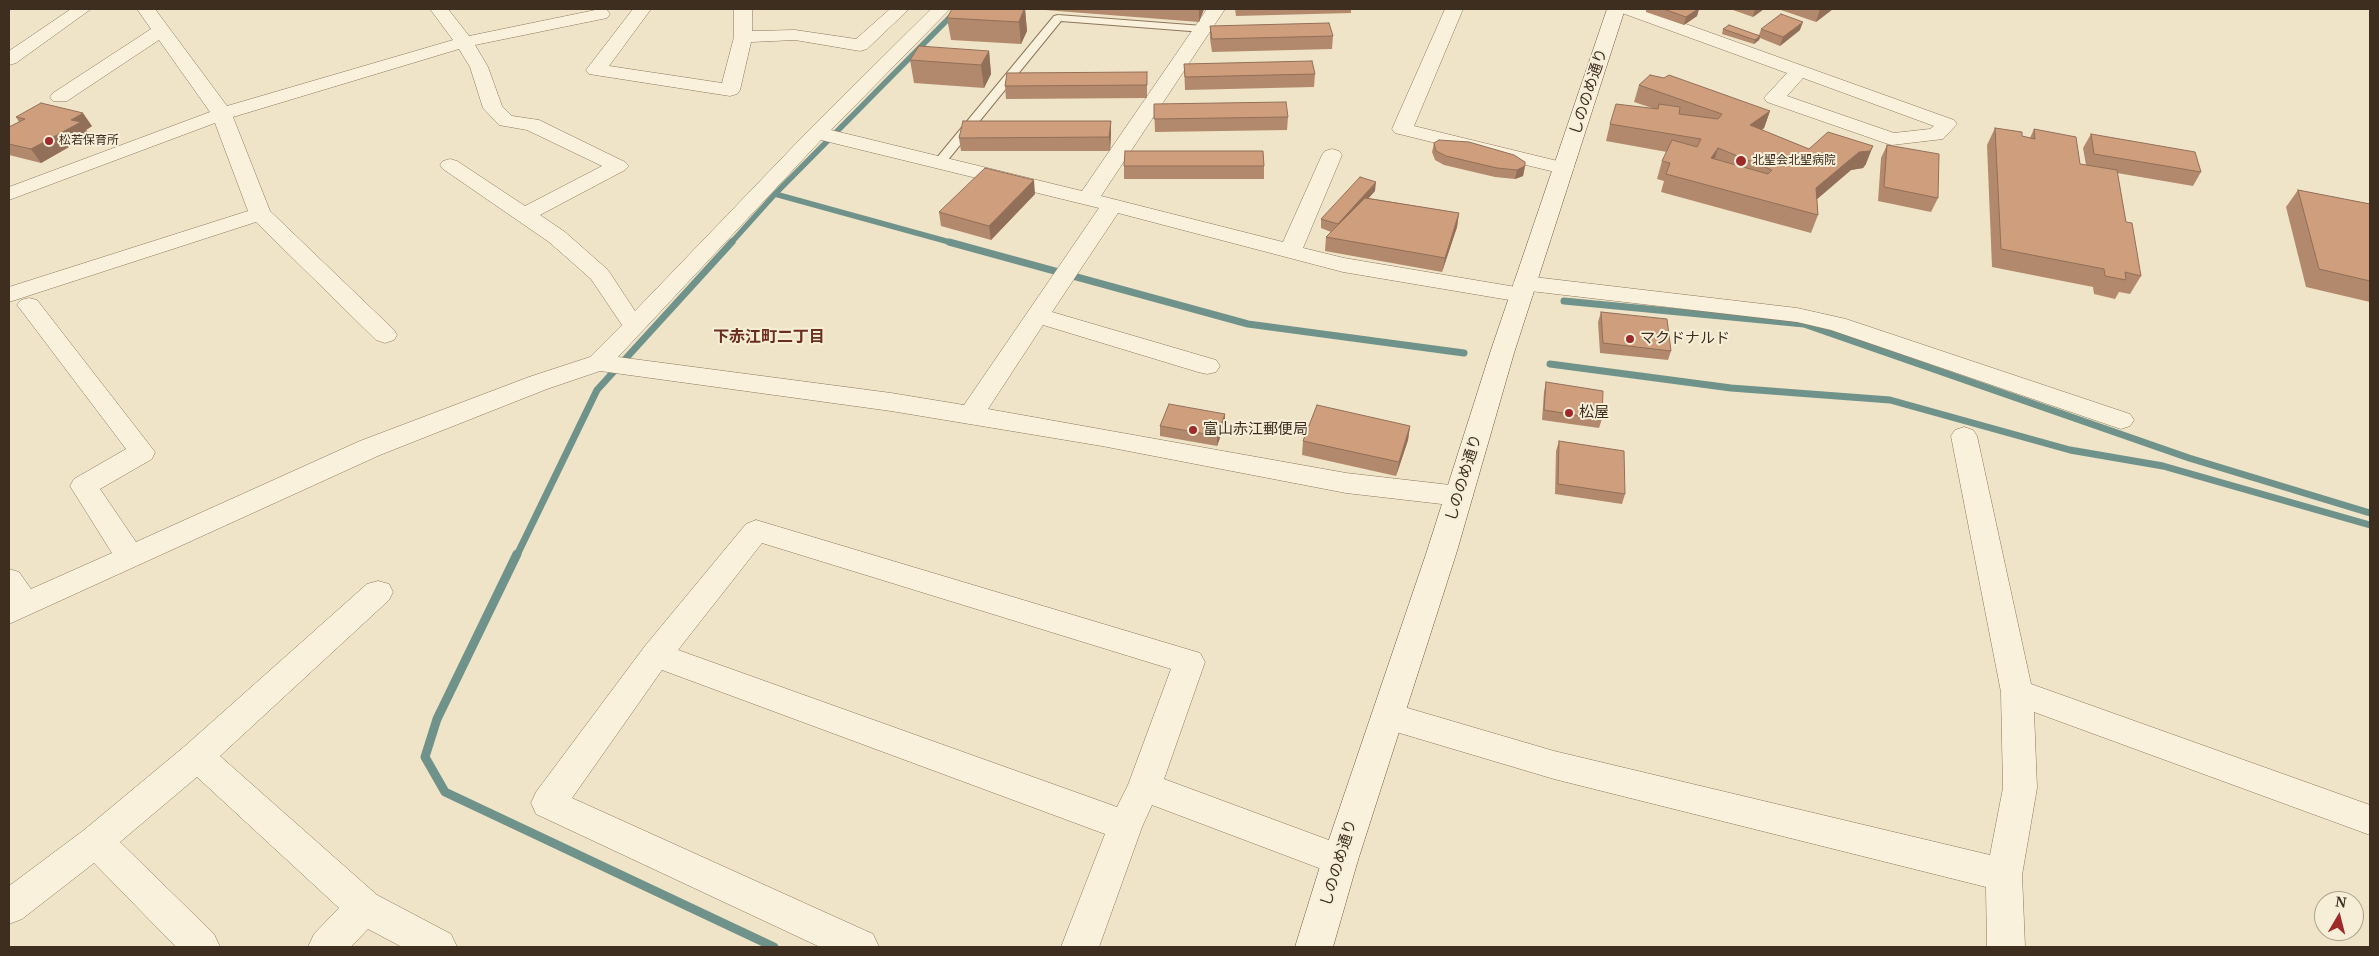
<!DOCTYPE html>
<html>
<head>
<meta charset="utf-8">
<style>
	body { margin:0 }
	#map { position:relative; width:2379px; height:956px; overflow:hidden; background:#f0e4c8; font-family:"Noto Serif",serif }
	canvas { display:block }
	.frame { position:absolute; inset:0; border:10px solid #3d2e20; pointer-events:none }
	.north { position:absolute; left:2314px; top:891px; width:50px; height:50px; box-sizing:border-box; background:#f7eed8; border:1px solid #ada18e; border-radius:50%; rotate:8deg; font-size:14px; font-weight:700; line-height:20px; text-align:center; color:#3d2e20 }
	.north::after { content:''; display:block; margin:auto; width:18px; height:22px; background:#9e2a2b; clip-path:polygon(50% 0,100% 100%,50% 72%,0 100%) }
</style>
</head>
<body>
<div id="map">
<canvas width="2379" height="956"></canvas>
<div class="frame"></div>
<div class="north">N</div>
</div>
<script>
const context = document.querySelector('canvas').getContext('2d');
context.lineJoin = 'round';
function shape(rows) {
  const path = new Path2D();
  for (const r of rows) {
    path.moveTo(r[0], r[1]);
    for (let i = 2; i < r.length; i += 2) path.lineTo(r[i], r[i + 1]);
  }
  return path;
}
function strokePath(path, color, width, dash) {
  context.strokeStyle = color;
  context.lineWidth = width;
  context.lineCap = dash ? 'butt' : 'round';
  context.setLineDash(dash || []);
  context.stroke(path);
}
function fill(path, color) {
  context.fillStyle = color;
  context.fill(path, 'evenodd');
}
function write(font, color, halo, rows, align = 'center') {
  context.font = font + ' "Noto Serif","Noto Sans JP",serif';
  context.lineWidth = 4;
  context.setLineDash([]);
  context.textBaseline = 'middle';
  context.strokeStyle = halo;
  context.fillStyle = color;
  for (const [text, x, y, turn = 0] of rows) {
    context.save();
    context.translate(x, y);
    context.rotate((+turn || 0) * Math.PI / 180);
    context.textAlign = isNaN(turn) ? turn : align;
    if (halo) context.strokeText(text, 0, 0);
    context.fillText(text, 0, 0);
    context.restore();
  }
}
strokePath(shape([
	[775,194,953,243],
	[731,243,775,194,958,9]
]), '#6f938a', 5.5);
strokePath(shape([
	[949,242,1248,324,1464,353],
	[1564,301,1804,324,2189,458,2370,513],
	[1550,364,1731,388,1890,400,2070,450,2163,466,2370,525],
	[517,555,597,390,732,242]
]), '#6f938a', 7);
strokePath(shape([
	[517,554,437,719,425,757,445,792,774,947]
]), '#6f938a', 9);
const service = shape([
	[1058,15,1203,26,1208,29,1203,32,1061,21,943,166,935,166,933,163,935,160,1054,16,1058,15]
]);
const minor = shape([
	[71,9,91,9,16,63,9,65,9,51,71,9],
	[137,9,155,9,227,106,453,40,430,9,448,9,469,36,600,9,607,10,610,14,607,18,475,45,488,67,502,106,512,116,539,120,625,162,629,166,625,170,540,215,565,232,608,270,635,311,810,129,931,9,950,9,831,130,1082,191,1207,9,1225,9,1101,196,1283,242,1322,155,1325,151,1332,149,1339,151,1342,155,1303,248,1344,258,1516,287,1513,283,1517,278,1525,276,1797,308,1846,319,2130,414,2134,420,2130,426,2121,429,2112,426,1831,330,1797,322,1530,291,1533,295,1529,300,1521,302,1343,272,1118,213,1052,312,1216,360,1220,366,1216,372,1207,374,1198,372,1043,325,988,409,1346,473,1459,486,1469,489,1473,496,1469,503,1459,506,1346,493,1102,446,891,411,600,371,547,389,380,455,9,624,9,569,19,572,31,589,112,553,70,486,74,479,126,449,21,310,17,305,21,300,29,298,37,300,155,452,152,459,100,489,136,542,360,441,529,377,590,357,622,325,591,279,549,242,443,169,440,165,443,161,450,159,457,161,525,206,602,166,527,130,499,125,483,108,470,67,459,49,233,117,270,211,394,330,397,335,394,340,385,343,376,340,256,222,9,302,9,287,248,211,215,123,9,200,9,187,210,112,159,40,67,101,53,101,50,97,53,93,151,29,137,9],
	[821,140,1099,208,964,405,891,393,618,357,821,140],
	[633,9,651,9,609,66,722,83,734,37,734,9,752,9,752,31,795,30,856,39,890,9,909,9,867,49,860,51,795,40,751,42,740,90,737,94,730,96,589,74,586,70,633,9],
	[1445,9,1463,9,1414,126,1570,164,1574,168,1570,172,1563,174,1395,133,1392,129,1445,9],
	[1619,9,1644,9,1954,120,1957,124,1943,139,1892,145,1885,143,1767,102,1764,98,1787,73,1622,13,1619,9],
	[1803,78,1934,126,1930,129,1894,133,1787,96,1803,78],
	[1964,427,1973,430,1977,436,2031,684,2370,805,2370,835,2034,712,2037,788,2022,875,2025,947,1987,947,1986,887,1554,779,1376,726,1371,716,1376,706,1387,702,1554,751,1990,855,2003,788,2001,692,1951,436,1955,430,1964,427],
	[756,520,1200,653,1205,662,1164,779,1353,849,1358,860,1353,871,1340,876,1152,805,1142,827,1099,947,1061,947,1105,834,662,670,572,798,873,934,879,947,820,947,536,814,531,803,536,792,645,646,746,524,756,520],
	[762,543,1171,669,1128,785,1117,807,678,650,762,543],
	[378,581,389,584,393,592,389,600,220,756,377,895,451,934,457,947,402,947,368,929,351,947,308,947,314,934,339,908,197,777,120,842,214,934,220,947,176,947,94,863,22,919,9,924,9,886,84,830,185,746,367,584,378,581]
]);
const secondary = shape([
	[1607,9,1625,9,1514,353,1457,551,1358,860,1333,947,1295,947,1322,860,1427,551,1490,353,1607,9]
]);
strokePath(service, '#8d765c', 2);
strokePath(minor, '#8d765c', 1);
strokePath(secondary, '#6f573f', 1);
fill(service, '#faf1dc');
fill(minor, '#faf1dc');
fill(secondary, '#faf1dc');
fill(shape([
	[1025,9,1027,31,1021,44,951,40,947,18],
	[1032,9,1204,9,1199,22],
	[1235,9,1351,9,1351,13,1236,16],
	[1646,9,1699,9,1697,16,1684,25,1646,12],
	[1730,9,1764,9,1753,17],
	[1778,9,1833,9,1816,22],
	[1210,26,1333,36,1332,49,1212,52,1210,39],
	[1723,29,1759,35,1761,29,1800,30,1780,46,1760,38,1759,40,1754,44,1722,34],
	[989,51,991,74,984,88,914,83,910,60],
	[1184,64,1315,74,1314,87,1185,90],
	[1147,72,1147,98,1006,99,1005,86],
	[1639,85,1770,111,1764,128,1762,130,1809,149,1866,164,1863,168,1851,170,1817,199,1818,215,1811,233,1661,192,1664,181,1657,179,1662,161,1667,152,1606,141,1610,124,1655,109,1634,102],
	[1154,104,1288,117,1287,130,1155,132],
	[16,117,92,126,86,130,90,135,41,163,9,155,9,127,19,122],
	[1111,121,1111,134,1110,151,961,151,959,138],
	[1995,128,2022,136,2030,138,2034,129,2080,164,2086,165,2083,148,2091,134,2201,172,2193,186,2117,173,2126,222,2141,276,2130,294,2119,292,2115,299,2094,294,2093,287,1992,267,1987,145],
	[1434,143,1525,166,1523,176,1515,179,1495,177,1444,165,1435,160,1432,152],
	[1887,145,1938,198,1931,212,1878,201,1881,158],
	[1124,166,1264,166,1264,179,1124,179],
	[2298,190,2370,204,2370,302,2306,287,2286,207],
	[1375,191,1368,198,1459,213,1457,227,1442,272,1325,251,1326,237,1331,232,1321,228,1321,219],
	[1035,194,991,240,941,226,939,212],
	[1601,312,1671,351,1668,360,1600,353,1598,322],
	[1546,382,1602,419,1599,428,1542,420,1544,392],
	[1225,414,1225,424,1217,446,1160,436,1160,426],
	[1410,426,1408,440,1396,476,1302,455,1303,441],
	[1559,441,1625,494,1622,504,1555,494,1556,451]
]), '#b2896c');
fill(shape([
	[1025,9,1027,31,1021,44,1019,22],
	[1199,9,1204,9,1199,22],
	[1698,9,1699,9,1697,16,1684,25,1686,17],
	[1755,9,1764,9,1753,17],
	[1820,9,1833,9,1816,22],
	[1803,22,1800,30,1780,46,1783,37],
	[1760,36,1759,40,1754,44,1755,40],
	[989,51,991,74,984,88,981,65],
	[1770,111,1764,128,1745,142,1750,125],
	[83,113,92,126,86,130,90,135,41,163,31,149,71,120],
	[1111,121,1111,134,1110,151,1109,137],
	[1873,146,1866,164,1863,168,1851,170,1809,206,1816,188,1859,152],
	[1718,148,1713,166,1711,158],
	[1525,166,1523,176,1515,179,1517,170],
	[1034,180,1035,194,991,240,989,226],
	[1376,182,1375,191,1337,234,1338,224],
	[1459,213,1457,227,1442,272,1445,258],
	[1225,414,1225,424,1217,446,1217,436],
	[1410,426,1408,440,1396,476,1399,462]
]), '#916f58');
const building = shape([
	[952,9,1024,9,1019,22,947,18,952,9],
	[1664,9,1698,9,1686,17,1664,9],
	[1781,14,1803,22,1783,37,1761,29,1781,14],
	[1329,23,1333,36,1212,39,1210,26,1329,23],
	[1729,25,1760,36,1755,40,1723,29,1729,25],
	[919,46,989,51,981,65,910,60,919,46],
	[1312,61,1315,74,1185,77,1184,64,1312,61],
	[1147,72,1147,85,1005,86,1007,73,1147,72],
	[1650,75,1664,78,1669,75,1770,111,1750,125,1809,149,1828,132,1873,146,1870,151,1859,152,1816,188,1818,215,1666,174,1670,163,1662,161,1672,140,1697,147,1701,139,1610,124,1616,104,1658,109,1659,104,1680,107,1679,114,1718,119,1722,114,1639,85,1650,75],
	[1718,148,1772,170,1768,174,1711,158,1718,148],
	[1286,102,1288,117,1154,119,1154,104,1286,102],
	[41,103,83,113,71,120,81,122,31,149,9,144,9,127,25,119,16,117,41,103],
	[963,121,1111,121,1109,137,959,138,963,121],
	[1995,128,2022,132,2022,136,2035,139,2034,129,2076,137,2080,164,2117,170,2126,222,2132,223,2141,276,2125,272,2126,280,2105,276,2104,269,2001,249,1995,128],
	[2091,134,2195,152,2201,172,2094,154,2091,134],
	[1439,140,1469,142,1514,155,1525,162,1525,166,1517,170,1497,168,1446,156,1436,151,1434,143,1439,140],
	[1887,145,1939,154,1938,198,1884,187,1887,145],
	[1125,151,1263,151,1264,166,1124,166,1125,151],
	[985,168,1034,180,989,226,939,212,985,168],
	[1360,177,1376,182,1338,224,1321,219,1360,177],
	[2298,190,2370,204,2370,281,2319,269,2298,190],
	[1365,198,1459,213,1445,258,1326,237,1365,198],
	[1601,312,1667,319,1671,351,1603,343,1601,312],
	[1546,382,1603,391,1602,419,1544,410,1546,382],
	[1169,404,1225,414,1217,436,1160,426,1169,404],
	[1317,405,1410,426,1399,462,1303,441,1317,405],
	[1559,441,1624,451,1625,494,1558,484,1559,441]
]);
fill(building, '#cf9f7d');
strokePath(building, '#916f58', 1);
for (const [x, y, r, color] of [
	[49,141,5,"#9e2a2b"],
	[1741,161,6,"#9e2a2b"],
	[1630,339,5,"#9e2a2b"],
	[1569,413,5,"#9e2a2b"],
	[1193,430,5,"#9e2a2b"]
]) {
  const dot = new Path2D();
  dot.arc(x, y, r, 0, 2 * Math.PI);
  context.fillStyle = color;
  context.fill(dot);
  strokePath(dot, '#f7eed8', 2);
}
write('12px', '#3d2e20', '#f7eed8', [
	["松若保育所",59,141],
	["北聖会北聖病院",1752,161]
], 'left');
write('15px', '#3d2e20', '#f7eed8', [
	["しののめ通り",1589,92,-72],
	["しののめ通り",1464,478,-73],
	["しののめ通り",1339,863,-73]
]);
write('15px', '#3d2e20', '#f7eed8', [
	["マクドナルド",1640,339],
	["松屋",1579,413],
	["富山赤江郵便局",1203,430]
], 'left');
write('bold 16px', '#6b2e1e', '#f7eed8', [
	["下赤江町二丁目",769,337]
]);
</script>
</body>
</html>
